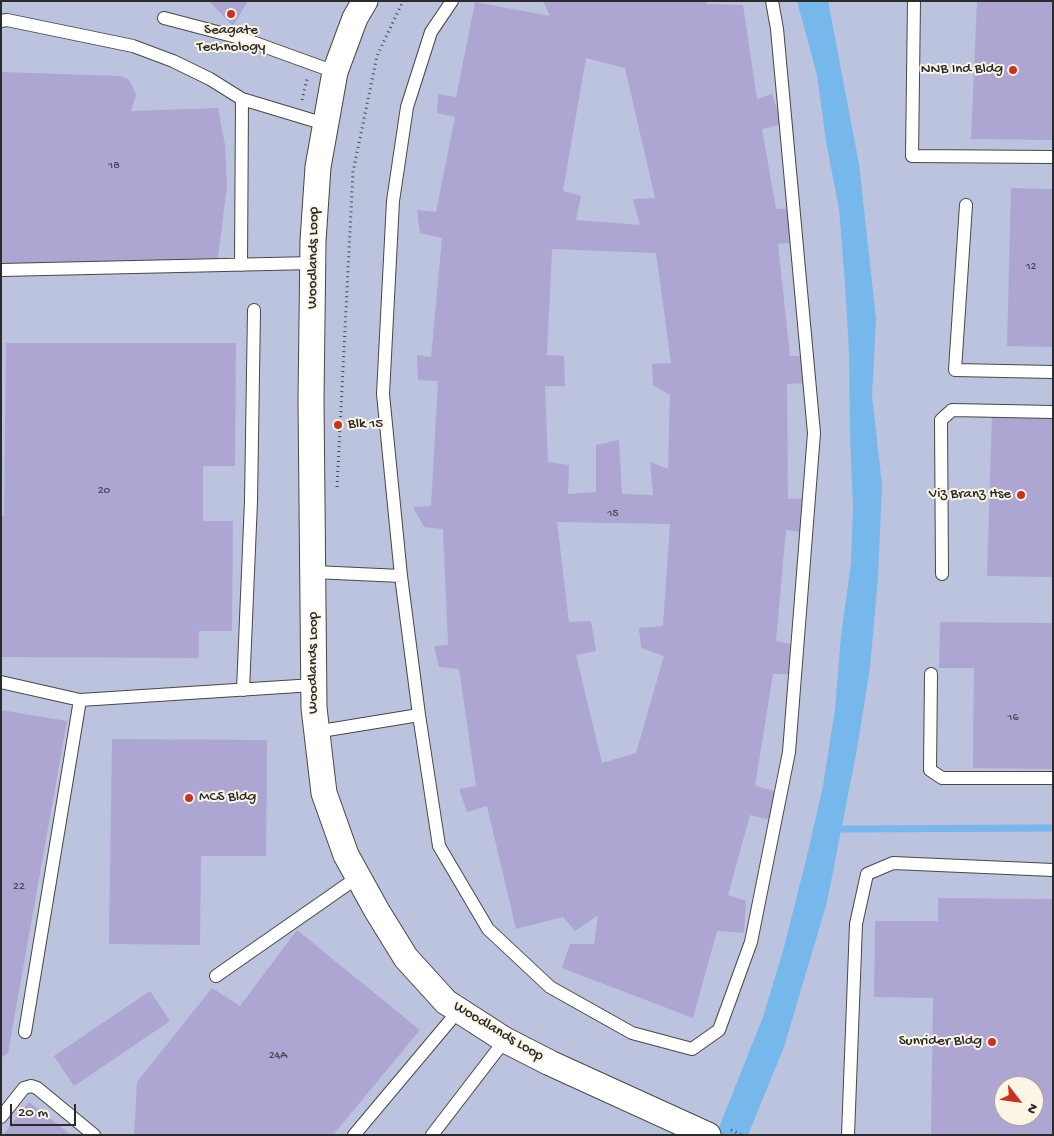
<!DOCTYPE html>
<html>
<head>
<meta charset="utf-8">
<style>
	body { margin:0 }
	#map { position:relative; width:1054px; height:1136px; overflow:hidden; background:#f5ead2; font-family:"Gochi Hand",sans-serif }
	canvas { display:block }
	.frame { position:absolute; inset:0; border:2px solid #2b2b2b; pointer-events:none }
	.north { position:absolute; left:994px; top:1076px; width:50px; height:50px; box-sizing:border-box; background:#fcf5e5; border:1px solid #a8a49b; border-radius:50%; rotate:120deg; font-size:14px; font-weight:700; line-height:20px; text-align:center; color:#2b2b2b }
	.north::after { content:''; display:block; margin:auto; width:18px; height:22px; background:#c8321e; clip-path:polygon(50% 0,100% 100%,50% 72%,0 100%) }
	.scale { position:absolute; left:10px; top:1104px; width:66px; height:22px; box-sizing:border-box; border:2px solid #2b2b2b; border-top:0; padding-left:6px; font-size:15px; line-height:18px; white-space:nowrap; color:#2b2b2b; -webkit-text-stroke:4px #fcf5e5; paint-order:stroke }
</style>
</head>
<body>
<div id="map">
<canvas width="1054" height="1136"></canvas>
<div class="frame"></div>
<div class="north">N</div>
<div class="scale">20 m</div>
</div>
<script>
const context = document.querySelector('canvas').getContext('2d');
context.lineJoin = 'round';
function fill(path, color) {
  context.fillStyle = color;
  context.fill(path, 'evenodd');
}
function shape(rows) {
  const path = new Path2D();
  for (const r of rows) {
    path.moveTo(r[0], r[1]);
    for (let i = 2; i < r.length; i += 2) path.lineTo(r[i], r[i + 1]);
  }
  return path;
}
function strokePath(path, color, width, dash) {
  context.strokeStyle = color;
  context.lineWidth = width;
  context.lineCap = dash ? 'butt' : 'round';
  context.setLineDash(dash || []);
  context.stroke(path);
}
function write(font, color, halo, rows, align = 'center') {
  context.font = font + ' "Gochi Hand",sans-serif';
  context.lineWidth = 4;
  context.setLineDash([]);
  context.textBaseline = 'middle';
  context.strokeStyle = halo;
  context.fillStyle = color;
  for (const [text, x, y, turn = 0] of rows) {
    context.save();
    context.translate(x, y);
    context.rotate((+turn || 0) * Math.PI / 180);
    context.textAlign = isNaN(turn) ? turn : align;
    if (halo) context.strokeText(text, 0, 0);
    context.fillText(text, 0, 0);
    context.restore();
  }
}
fill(shape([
	[1,1,1053,1,1053,1135,1,1135],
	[1004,1086,1034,1086,1034,1116,1004,1116]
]), '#bbc3de');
fill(shape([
	[797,1,828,1,859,164,876,319,872,396,882,485,878,578,870,668,857,749,827,902,784,1047,748,1135,716,1135,763,1017,783,951,807,856,823,786,835,710,841,636,851,563,853,507,850,435,849,351,845,283,839,209,826,141,817,75]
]), '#76b8eb');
strokePath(shape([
	[842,829,1053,828]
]), '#76b8eb', 7);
fill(shape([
	[209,1,248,1,233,26],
	[543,1,708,1,706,4,743,5,757,99,772,94,782,124,762,129,776,209,797,208,801,242,778,244,790,356,807,356,807,383,787,384,788,499,809,498,811,533,786,530,776,641,797,645,793,674,773,674,755,786,775,791,770,820,750,815,728,895,746,901,744,933,717,931,693,1018,562,968,570,944,594,944,598,915,575,931,563,917,516,929,487,806,467,812,459,789,476,786,459,669,439,667,434,646,448,645,443,529,424,527,413,507,431,506,438,381,418,380,417,355,431,357,442,238,420,233,417,210,436,212,455,117,437,113,438,94,456,97,475,2,550,16],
	[586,58,625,68,655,198,633,199,640,225,576,220,581,196,563,191],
	[552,249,656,253,671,363,652,364,653,385,670,395,668,469,650,462,653,495,622,494,619,440,596,445,596,492,568,494,569,465,548,462,545,386,565,386,564,356,547,355],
	[557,522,670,524,663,626,639,628,641,648,664,656,636,753,602,763,576,655,596,651,591,621,569,622],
	[977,1,1053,1,1053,140,971,139],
	[1,72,120,76,128,79,133,87,136,95,131,111,218,108,225,145,227,186,217,265,1,265],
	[1011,188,1053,189,1053,347,1007,346],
	[6,343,236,343,235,466,203,466,203,521,233,521,232,631,199,631,199,658,1,657,1,516,4,516],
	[992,414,1053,415,1053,577,987,576],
	[940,622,1053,623,1053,769,973,768,974,668,939,668],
	[1,710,67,721,8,1053,1,1058],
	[112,739,267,740,266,856,201,856,200,945,109,944],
	[938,898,1053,899,1053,1135,931,1134,933,998,874,997,875,921,938,921],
	[1004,1086,1034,1086,1034,1116,1004,1116],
	[297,930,420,1030,333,1135,134,1135,137,1082,212,988,240,1006],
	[150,991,170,1021,74,1086,54,1056],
	[29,1102,71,1135,3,1135]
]), '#ada6d3');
const lane = shape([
	[452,1,431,32,407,107,393,201,383,394,401,576,419,715,439,846,488,929,550,987,632,1033,692,1049,719,1030,751,942,789,752,814,433,777,29,772,1],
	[914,1,912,156,1053,157],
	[164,18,244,39,335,72],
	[1,21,7,20,133,46,173,61,210,79,242,99,325,124],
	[966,205,955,370,1053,372],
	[241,265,242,99],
	[1,270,313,263],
	[314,572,401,576],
	[942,574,941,420,952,410,1053,412],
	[931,674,930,770,942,778,1053,778],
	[1,682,80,700,314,685],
	[243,690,251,501,254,310],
	[315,732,419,715],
	[216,976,358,877],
	[25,1032,80,700],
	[1,1117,24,1088,31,1086,37,1088,94,1135],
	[354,1135,459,1010],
	[432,1135,505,1040],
	[848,1135,856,924,867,874,893,863,1053,870]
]);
const street = shape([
	[365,1,355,18,335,72,318,167,313,241,311,400,314,708,324,793,346,855,377,911,406,958,446,1002,505,1040,550,1063,708,1135]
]);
strokePath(lane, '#494844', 14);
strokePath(street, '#494844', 27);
strokePath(shape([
	[302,100,307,79],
	[337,487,353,172,377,56,403,1],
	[731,1130,742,1135]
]), '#494844', 3, [1, 4]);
strokePath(lane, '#fff', 12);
strokePath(street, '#fff', 25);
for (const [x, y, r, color] of [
	[231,14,5,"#c8321e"],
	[1013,70,5,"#c8321e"],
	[338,425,5,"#c8321e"],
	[1021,495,5,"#c8321e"],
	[189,798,5,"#c8321e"],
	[992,1042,5,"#c8321e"]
]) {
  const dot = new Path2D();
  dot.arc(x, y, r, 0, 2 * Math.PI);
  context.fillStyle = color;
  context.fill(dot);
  strokePath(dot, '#fcf5e5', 2);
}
write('12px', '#4c4a55', null, [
	["18",114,166],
	["12",1031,267],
	["20",104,491],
	["15",613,514],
	["16",1013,718],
	["22",19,887],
	["24A",278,1056]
]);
write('15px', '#2b2b2b', '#fcf5e5', [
	["Seagate",231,31,"center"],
	["Technology",231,48,"center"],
	["NNB Ind Bldg",1003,70],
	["Blk 15",348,425,"left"],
	["Viz Branz Hse",1011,495],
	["MCS Bldg",199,798,"left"],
	["Sunrider Bldg",982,1042]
], 'right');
write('15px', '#2b2b2b', '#fcf5e5', [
	["Woodlands Loop",314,258,-89],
	["Woodlands Loop",314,663,-90],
	["Woodlands Loop",498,1032,31]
]);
</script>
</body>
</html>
